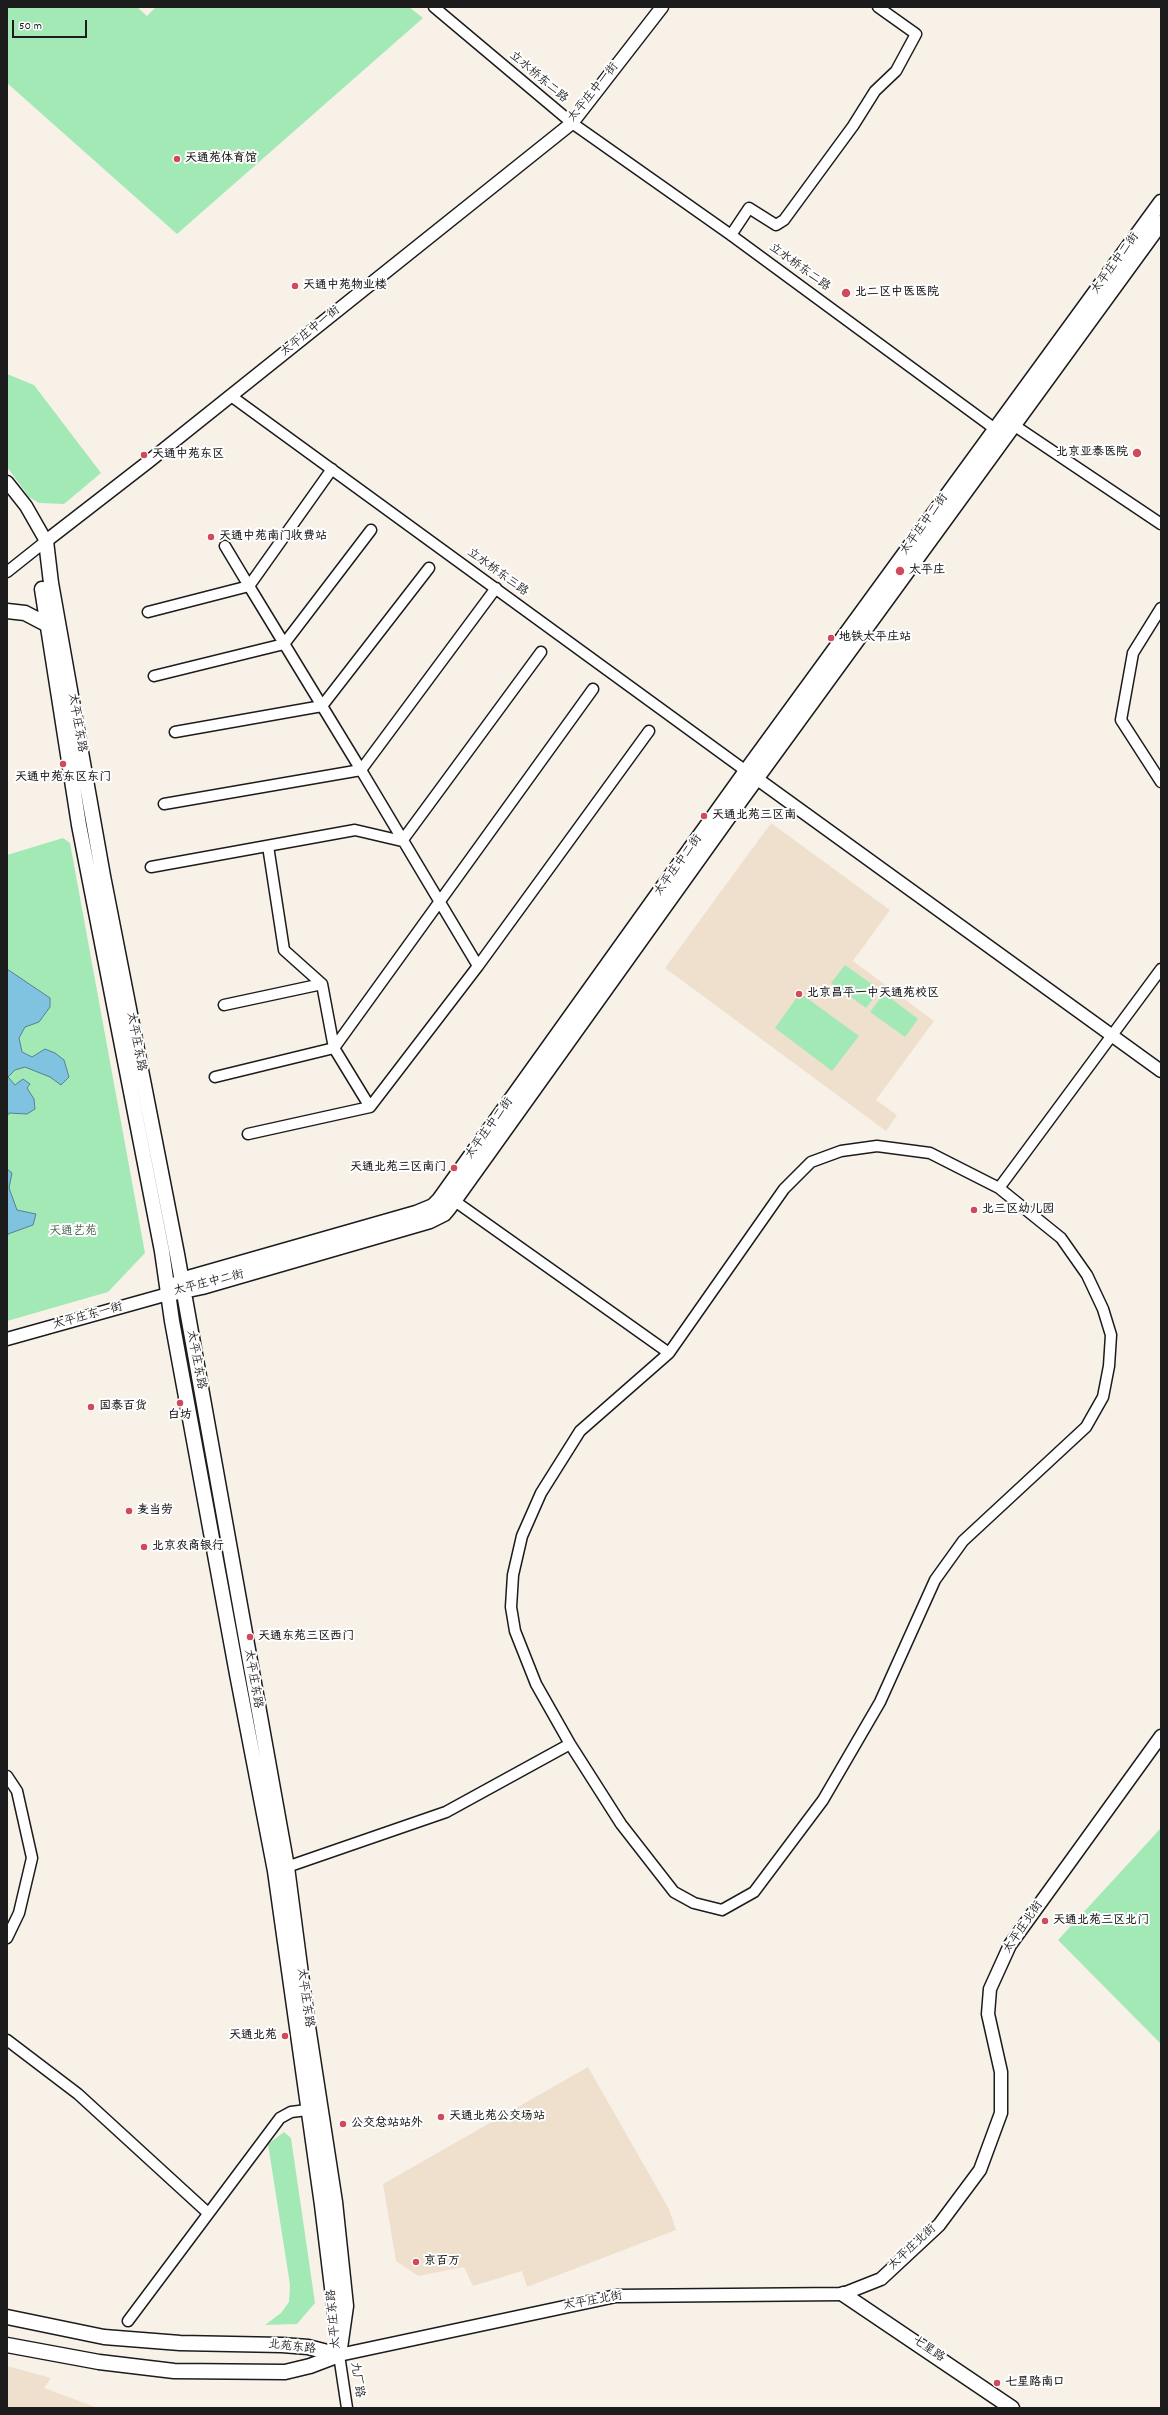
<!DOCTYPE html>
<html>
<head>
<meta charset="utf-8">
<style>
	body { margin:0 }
	#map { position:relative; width:1168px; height:2415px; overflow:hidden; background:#f8f1e8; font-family:Dekko,sans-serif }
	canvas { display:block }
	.frame { position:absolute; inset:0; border:8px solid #1c1c1c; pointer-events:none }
	.scale { position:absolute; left:12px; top:20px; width:75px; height:18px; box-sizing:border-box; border:2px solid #1c1c1c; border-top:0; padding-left:5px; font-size:12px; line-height:14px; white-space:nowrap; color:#1c1c1c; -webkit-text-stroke:3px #fff; paint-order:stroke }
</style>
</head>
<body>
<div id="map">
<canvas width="1168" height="2415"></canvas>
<div class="frame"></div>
<div class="scale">50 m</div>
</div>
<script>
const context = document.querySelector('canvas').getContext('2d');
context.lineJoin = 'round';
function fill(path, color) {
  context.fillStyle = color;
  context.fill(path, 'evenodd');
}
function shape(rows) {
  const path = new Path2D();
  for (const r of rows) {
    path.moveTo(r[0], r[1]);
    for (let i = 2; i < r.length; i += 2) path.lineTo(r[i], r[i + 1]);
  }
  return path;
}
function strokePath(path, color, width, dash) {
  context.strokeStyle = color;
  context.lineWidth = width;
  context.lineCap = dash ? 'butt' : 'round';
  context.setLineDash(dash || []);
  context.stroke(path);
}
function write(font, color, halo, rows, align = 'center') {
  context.font = font + ' Dekko,"LXGW WenKai TC",sans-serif';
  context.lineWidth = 4;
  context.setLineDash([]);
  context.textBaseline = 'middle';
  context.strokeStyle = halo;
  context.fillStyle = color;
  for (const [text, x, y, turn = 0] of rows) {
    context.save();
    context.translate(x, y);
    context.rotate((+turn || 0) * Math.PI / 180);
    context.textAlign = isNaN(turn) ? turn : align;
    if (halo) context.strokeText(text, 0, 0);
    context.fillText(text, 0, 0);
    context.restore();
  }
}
fill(shape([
	[771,823,890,910,853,961,934,1021,876,1100,897,1115,886,1131,665,968],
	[588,2067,669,2209,676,2230,527,2287,522,2271,473,2286,464,2267,418,2276,396,2261,383,2184],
	[7,2366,51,2378,44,2388,98,2408,7,2408]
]), '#efe0cd');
fill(shape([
	[7,7,137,7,147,16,156,7,409,7,423,18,177,234,7,83],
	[7,374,34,385,101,473,64,504,39,503,29,497,7,467],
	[63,838,70,843,145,1253,108,1292,7,1321,7,855],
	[845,965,880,990,866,1008,831,983],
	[800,993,859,1036,832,1071,775,1028],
	[884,993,918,1019,905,1037,870,1012],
	[1161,1828,1161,2044,1058,1940],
	[284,2132,291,2138,315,2303,297,2324,265,2325,281,2313,289,2302,290,2285,268,2144]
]), '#a3e9b6');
const water = shape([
	[7,969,50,998,50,1007,39,1022,25,1027,19,1038,22,1052,32,1057,45,1049,55,1053,64,1060,69,1077,61,1085,50,1077,25,1067,15,1070,8,1077,15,1085,23,1079,30,1084,27,1088,34,1099,35,1109,27,1114,9,1113,7,1116,7,969],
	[7,1169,12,1173,9,1188,17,1210,36,1214,33,1225,8,1234,7,1238,7,1169]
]);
fill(water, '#80c3e1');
strokePath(water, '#588092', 1);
const minor = shape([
	[434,7,572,123,731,235,995,429,1015,426,1161,524],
	[731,235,749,208,776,225,784,220,853,126,875,91,896,71,916,34,878,7],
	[231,396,746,771],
	[7,572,46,541],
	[1161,608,1133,653,1121,720,1161,782],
	[148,612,249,586,225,546],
	[154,676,284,644,371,530],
	[175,732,322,706,429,568],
	[164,804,361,770,249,586,332,469],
	[268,846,284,950,322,984],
	[151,867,355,830,402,841,541,652],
	[478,966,361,770,496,588],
	[224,1005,322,984,334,1048,370,1107],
	[215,1077,334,1048,593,689],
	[248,1134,370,1107,478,966,649,731],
	[877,1146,930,1153,999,1188,1061,1238,1087,1275,1103,1309,1111,1335,1109,1366,1103,1397,1086,1427,963,1541,935,1580,880,1702,823,1800,754,1892,722,1910,694,1903,674,1892,621,1824,570,1744,536,1684,515,1631,511,1607,513,1575,522,1536,541,1493,580,1431,669,1353,784,1189,811,1162,841,1151,877,1146],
	[999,1188,1161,969],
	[449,1197,669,1353],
	[7,1776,17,1791,32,1858,19,1913,7,1938],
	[281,1869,446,1812,570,1744],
	[7,2040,78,2094,208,2213],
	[128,2321,280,2118,291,2112,315,2109],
	[339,2355,347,2408]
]);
const tertiary = shape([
	[7,482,26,506,46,541,148,462,572,123,662,7],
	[749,773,1161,1071],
	[7,1339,168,1294],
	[339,2355,616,2296,843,2294,881,2279,939,2225,980,2170,1001,2113,1001,2072,988,2014,990,1989,1010,1945,1161,1736]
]);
const secondary = shape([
	[46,541,51,583,103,876,177,1254,287,1867,307,2020,335,2202,346,2306,339,2355],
	[42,589,79,825,162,1251,172,1321,237,1674,275,1871,322,2205,337,2329],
	[7,611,25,613,48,625],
	[175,1286,181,1280,416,1213,433,1206,439,1200,746,771,1161,202],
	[174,1293,202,1287,430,1221,444,1214,449,1208,743,797,1161,223],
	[843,2294,1012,2408],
	[7,2317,104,2337,180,2343,282,2345,308,2347,339,2355],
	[7,2345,99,2362,174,2371,285,2372,310,2366,339,2355]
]);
strokePath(minor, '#1c1c1c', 13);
strokePath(tertiary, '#1c1c1c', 15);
strokePath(secondary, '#1c1c1c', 17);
strokePath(minor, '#fff', 10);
strokePath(tertiary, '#fff', 12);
strokePath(secondary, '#fff', 14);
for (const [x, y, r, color] of [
	[177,159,4,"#d1495b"],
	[295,286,4,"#d1495b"],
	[846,293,5,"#d1495b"],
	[1137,453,5,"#d1495b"],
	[144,455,4,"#d1495b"],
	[211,537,4,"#d1495b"],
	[900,571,5,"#d1495b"],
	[831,638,4,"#d1495b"],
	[63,764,4,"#d1495b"],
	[704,816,4,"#d1495b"],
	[799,994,4,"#d1495b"],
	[454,1168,4,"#d1495b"],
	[974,1210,4,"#d1495b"],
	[180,1403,4,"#d1495b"],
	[91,1407,4,"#d1495b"],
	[129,1511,4,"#d1495b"],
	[144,1547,4,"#d1495b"],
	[250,1637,4,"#d1495b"],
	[1045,1921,4,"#d1495b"],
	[285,2036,4,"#d1495b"],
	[441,2117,4,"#d1495b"],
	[343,2124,4,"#d1495b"],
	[416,2262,4,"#d1495b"],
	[997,2383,4,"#d1495b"]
]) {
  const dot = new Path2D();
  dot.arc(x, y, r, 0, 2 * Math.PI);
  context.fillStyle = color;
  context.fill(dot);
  strokePath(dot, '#fff', 1.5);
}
write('12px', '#1c1c1c', '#fff', [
	["立水桥东二路",538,78,40],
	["太平庄中一街",594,93,-51],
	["太平庄中二街",1116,264,-54],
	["立水桥东二路",799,268,36],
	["太平庄中一街",311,332,-39],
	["太平庄中二街",925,525,-54],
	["立水桥东三路",497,573,36],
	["太平庄东路",76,723,80],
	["太平庄中二街",679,866,-54],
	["太平庄东路",135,1042,79],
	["太平庄中二街",490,1129,-54],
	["太平庄中二街",209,1284,-14],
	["太平庄东一街",88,1317,-15],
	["太平庄东路",195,1360,79],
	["太平庄东路",252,1679,80],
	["太平庄北街",1024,1928,-56],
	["太平庄东路",304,1998,82],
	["太平庄北街",913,2248,-43],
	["太平庄北街",593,2302,-10],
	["太平庄东路",335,2319,-95],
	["北苑东路",292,2348,6],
	["七星路",928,2350,34],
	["九厂路",356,2380,81]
]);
write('bold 12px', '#1c1c1c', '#fff', [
	["天通苑体育馆",185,159],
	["天通中苑物业楼",303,286],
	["北二区中医医院",855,293],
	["北京亚泰医院",1128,453,"right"],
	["天通中苑东区",152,455],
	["天通中苑南门收费站",219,537],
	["太平庄",909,571],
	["地铁太平庄站",839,638],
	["天通中苑东区东门",63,778,"center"],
	["天通北苑三区南",712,816],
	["北京昌平一中天通苑校区",807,994],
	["天通北苑三区南门",446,1168,"right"],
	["北三区幼儿园",982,1210],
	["国泰百货",99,1407],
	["白坊",180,1416,"center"],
	["麦当劳",137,1511],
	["北京农商银行",152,1547],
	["天通东苑三区西门",258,1637],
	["天通北苑三区北门",1053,1921],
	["天通北苑",277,2036,"right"],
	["天通北苑公交场站",449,2117],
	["公交总站站外",351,2124],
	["京百万",424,2262],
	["七星路南口",1005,2383]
], 'left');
write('12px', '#445a4a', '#fff', [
	["天通艺苑",73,1232]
]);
</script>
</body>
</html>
